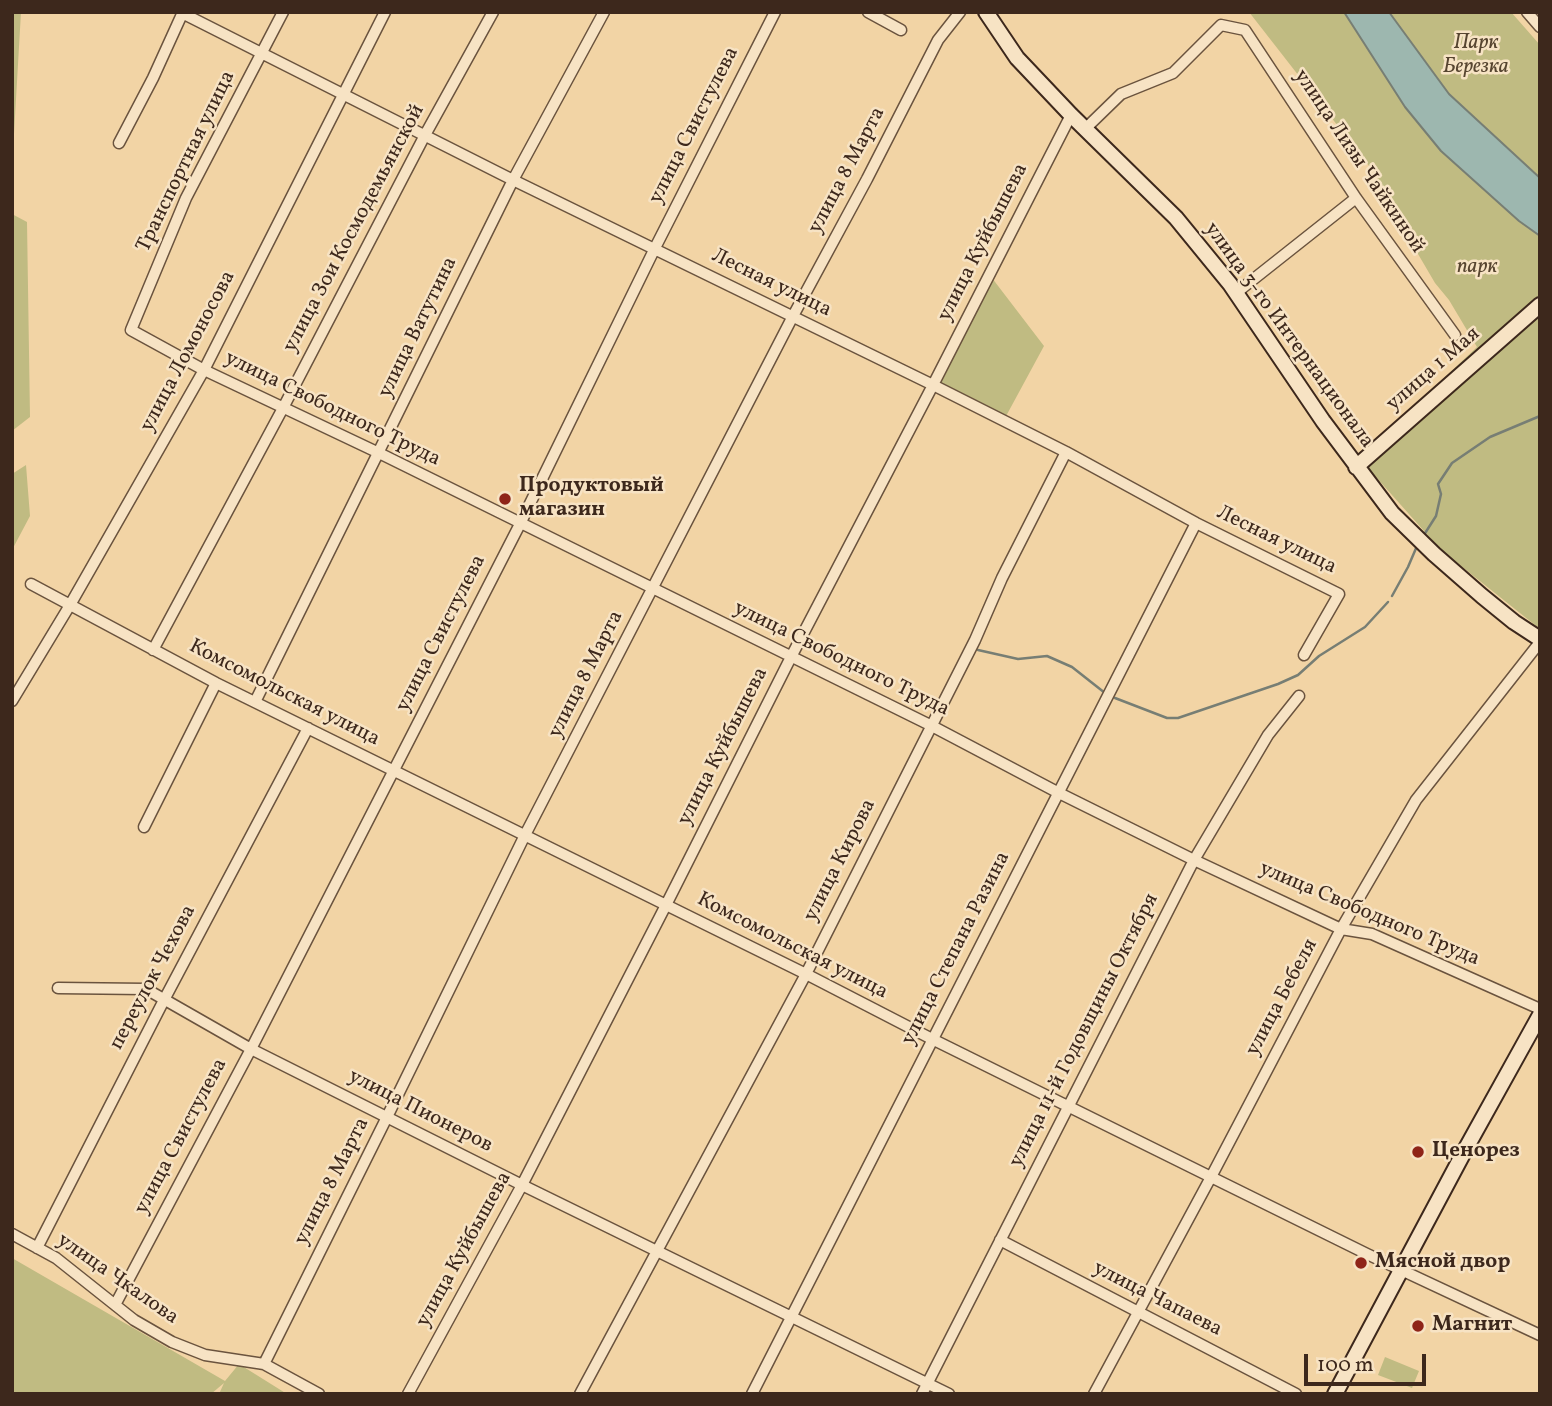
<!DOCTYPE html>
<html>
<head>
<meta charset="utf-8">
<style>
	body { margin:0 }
	#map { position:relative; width:1552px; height:1406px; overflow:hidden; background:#f2d4a5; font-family:Vollkorn,serif }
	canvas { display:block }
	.frame { position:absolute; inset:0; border:14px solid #3d281c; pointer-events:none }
	.scale { position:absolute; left:1304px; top:1354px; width:122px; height:32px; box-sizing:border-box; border:4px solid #3d281c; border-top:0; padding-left:9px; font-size:21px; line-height:24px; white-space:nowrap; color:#3d281c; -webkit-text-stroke:5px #f7e3c4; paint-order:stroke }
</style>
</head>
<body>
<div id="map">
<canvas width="1552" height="1406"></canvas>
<div class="frame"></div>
<div class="scale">100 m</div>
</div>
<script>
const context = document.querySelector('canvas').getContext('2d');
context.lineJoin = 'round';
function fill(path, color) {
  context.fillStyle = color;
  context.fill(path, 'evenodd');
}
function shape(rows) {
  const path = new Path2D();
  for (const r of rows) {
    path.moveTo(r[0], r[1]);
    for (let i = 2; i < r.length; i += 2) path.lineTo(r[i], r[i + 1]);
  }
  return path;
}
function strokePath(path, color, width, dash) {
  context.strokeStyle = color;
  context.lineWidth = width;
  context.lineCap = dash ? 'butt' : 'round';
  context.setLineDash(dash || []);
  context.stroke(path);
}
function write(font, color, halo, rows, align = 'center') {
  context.font = font + ' Vollkorn,serif';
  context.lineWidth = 5;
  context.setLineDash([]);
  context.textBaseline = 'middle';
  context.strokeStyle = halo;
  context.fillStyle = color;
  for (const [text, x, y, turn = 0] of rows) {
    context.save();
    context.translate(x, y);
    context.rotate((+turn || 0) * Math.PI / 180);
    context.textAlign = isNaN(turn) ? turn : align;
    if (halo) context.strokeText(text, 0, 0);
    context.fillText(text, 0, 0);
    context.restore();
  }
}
fill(shape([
	[12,12,21,12,14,134,12,137],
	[1249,12,1344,12,1405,107,1441,151,1519,221,1540,236,1540,629,1441,550,1359,458,1477,347,1449,300,1435,283,1394,213,1397,211,1373,171],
	[1389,12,1511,12,1540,45,1540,178,1449,94],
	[12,214,27,222,30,417,12,431],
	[992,278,1044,346,1005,418,940,385],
	[26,465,30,516,12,550,12,474],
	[12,1258,225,1381,239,1364,287,1394,219,1394,224,1383,211,1394,12,1394],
	[1385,1357,1419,1371,1412,1388,1378,1375]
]), '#c0bb82');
const water = shape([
	[1344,12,1389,12,1449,94,1540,178,1540,236,1519,221,1441,151,1405,107,1344,12]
]);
fill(water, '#9db7af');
strokePath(water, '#777e74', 2);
strokePath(shape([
	[1422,538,1436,516,1441,494,1438,484,1452,463,1490,437,1540,416],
	[1392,596,1408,567,1417,546],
	[978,650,1018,659,1047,656,1072,667,1105,693],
	[1115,698,1167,718,1178,718,1278,684,1298,675,1319,656,1365,627,1388,602]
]), '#777e74', 2.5);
const street = shape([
	[283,12,186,198,131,330,204,370,379,453,930,725,1059,793,1194,860,1341,929,1372,934,1540,1009],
	[868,12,901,30],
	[1527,12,1540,27],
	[182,13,513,180,933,385,1066,452,1196,523,1339,594,1304,655],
	[1085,129,1121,94,1173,73,1221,25,1245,30,1356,198,1455,335],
	[119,143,153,78,183,12],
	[1236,293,1356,198],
	[31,584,216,683,806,974,932,1039,1211,1177,1367,1254,1540,1335],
	[153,650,283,408,425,135,493,12],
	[12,701,70,605,204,370,385,12],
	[255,702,513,180,604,12],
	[144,827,216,683],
	[58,988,146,989,251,1049,522,1185,949,1394],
	[12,1234,56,1258,134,1320,172,1342,205,1355,264,1364,319,1394],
	[1000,1240,1296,1394],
	[37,1248,164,1000,308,728],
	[115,1305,251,1049,520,524,655,248,775,12],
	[264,1364,387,1117,525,835,793,316,867,179,938,40,960,12],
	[408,1394,522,1185,666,905,791,657,933,385,1071,115],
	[580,1394,806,974,975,640,1002,578,1066,452],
	[752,1394,1196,523],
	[922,1394,1194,860,1268,735,1299,696],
	[1094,1394,1211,1177,1341,929,1416,800,1540,642]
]);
const secondary = shape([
	[986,12,1017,58,1071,115,1176,218,1230,284,1323,421,1392,513,1434,554,1482,596,1514,622,1540,639],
	[1356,467,1540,305],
	[1335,1394,1464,1152,1540,1015]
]);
strokePath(street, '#6a533e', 13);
strokePath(secondary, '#3d281c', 18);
strokePath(street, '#f7e3c4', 10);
strokePath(secondary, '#f7e3c4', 14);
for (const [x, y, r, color] of [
	[505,499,7,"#8f2418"],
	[1418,1152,7,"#8f2418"],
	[1361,1263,7,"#8f2418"],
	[1418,1326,7,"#8f2418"]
]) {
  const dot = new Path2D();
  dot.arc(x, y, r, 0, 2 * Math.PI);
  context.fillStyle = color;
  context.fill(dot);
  strokePath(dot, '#f7e3c4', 2.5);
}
write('italic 21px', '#574530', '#f7e3c4', [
	["Парк",1476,44],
	["Березка",1476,68],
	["парк",1477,268]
]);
write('21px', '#3d281c', '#f7e3c4', [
	["улица Свистулева",695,126,-63],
	["Транспортная улица",187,162,-64],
	["улица Лизы Чайкиной",1358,162,56],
	["улица 8 Марта",848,171,-62],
	["улица Зои Космодемьянской",355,229,-62],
	["улица Куйбышева",984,243,-63],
	["Лесная улица",771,284,26],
	["улица Ватутина",419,328,-64],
	["улица 3-го Интернационала",1288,336,54],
	["улица Ломоносова",189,352,-62],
	["улица 1 Мая",1434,370,-41],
	["улица Свободного Труда",332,410,26],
	["Лесная улица",1276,541,26],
	["улица Свистулева",442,634,-63],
	["улица Свободного Труда",841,660,26],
	["улица 8 Марта",587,675,-63],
	["Комсомольская улица",284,694,27],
	["улица Куйбышева",724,747,-63],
	["улица Кирова",841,861,-63],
	["улица Свободного Труда",1369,915,23],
	["Комсомольская улица",792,947,27],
	["улица Степана Разина",957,949,-63],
	["переулок Чехова",154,978,-62],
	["улица Бебеля",1283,998,-62],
	["улица 11-й Годовщины Октября",1085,1031,-63],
	["улица Пионеров",420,1112,27],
	["улица Свистулева",182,1137,-62],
	["улица 8 Марта",333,1182,-63],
	["улица Куйбышева",465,1250,-61],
	["улица Чкалова",117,1280,35],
	["улица Чапаева",1157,1300,27]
]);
write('bold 21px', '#3d281c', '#f7e3c4', [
	["Продуктовый",519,487],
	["магазин",519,511],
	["Ценорез",1432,1152],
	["Мясной двор",1375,1263],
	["Магнит",1432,1326]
], 'left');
</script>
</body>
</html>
